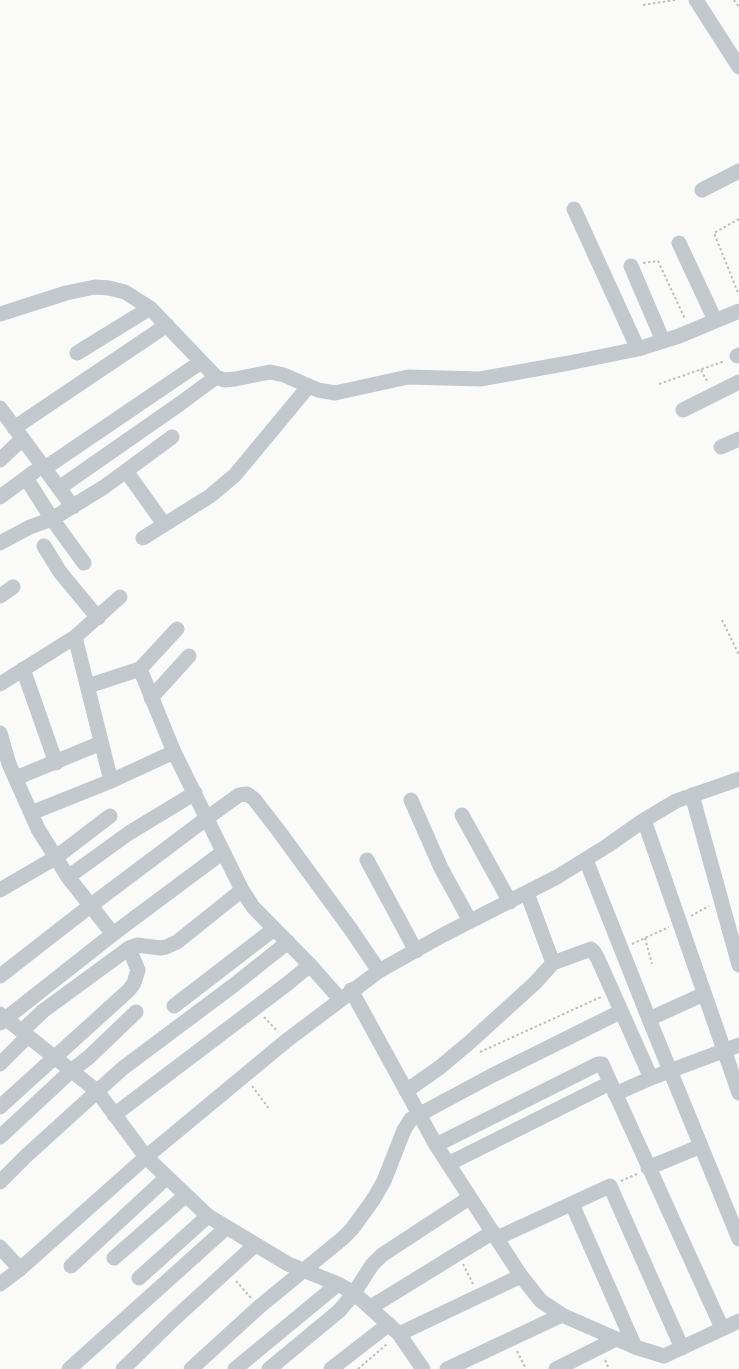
<!DOCTYPE html>
<html>
<head>
<meta charset="utf-8">
<style>
	body { margin:0 }
	canvas { display:block; background:#fafaf8 }
</style>
</head>
<body>
<canvas width="739" height="1369"></canvas>
<script>
const context = document.querySelector('canvas').getContext('2d');
context.lineJoin = 'round';
function shape(rows) {
  const path = new Path2D();
  for (const r of rows) {
    path.moveTo(r[0], r[1]);
    for (let i = 2; i < r.length; i += 2) path.lineTo(r[i], r[i + 1]);
  }
  return path;
}
function strokePath(path, color, width, dash) {
  context.strokeStyle = color;
  context.lineWidth = width;
  context.lineCap = dash ? 'butt' : 'round';
  context.setLineDash(dash || []);
  context.stroke(path);
}
strokePath(shape([
	[734,0,739,7],
	[643,5,675,0],
	[739,219,714,233,739,295],
	[643,263,658,261,685,319],
	[701,370,708,383],
	[659,384,725,361],
	[722,620,739,655],
	[691,916,709,906],
	[645,938,652,964],
	[632,944,669,927],
	[264,1017,278,1032],
	[480,1052,601,997],
	[252,1086,270,1110],
	[621,1181,637,1174],
	[463,1264,473,1284],
	[236,1281,251,1298],
	[517,1351,526,1369],
	[605,1360,609,1369],
	[358,1369,388,1343]
]), '#bbbfc2', 2, [2.5, 2.5]);
strokePath(shape([
	[696,0,739,67],
	[702,190,739,171],
	[574,209,638,349],
	[679,243,715,320],
	[631,266,663,341],
	[0,314,66,293,95,287,109,288,125,292,150,308,216,377,224,380,235,379,270,372,284,375,318,390,335,393,408,377,480,379,569,363,638,349,679,336,739,311],
	[77,353,150,308],
	[737,356,739,355],
	[0,408,73,507],
	[683,410,739,382],
	[14,428,167,325],
	[721,447,739,439],
	[0,460,22,439],
	[45,468,201,362],
	[26,478,52,519,84,563],
	[59,488,181,403,216,377],
	[0,497,34,472],
	[164,524,126,471,172,437],
	[143,538,210,496,235,475,308,387],
	[0,543,30,527,52,519,104,487,126,471],
	[44,546,60,572,98,618],
	[0,596,13,587],
	[75,637,111,781],
	[23,669,56,763],
	[140,669,174,752,242,890,253,907,310,965,340,999],
	[0,684,75,637,120,597],
	[88,686,140,669,177,629],
	[151,698,189,656],
	[0,733,9,764,38,829,68,877,113,934],
	[16,778,101,743],
	[692,795,739,965],
	[411,800,441,868,470,921],
	[31,813,111,781,174,752],
	[462,815,510,902],
	[644,820,739,1093],
	[367,860,416,951],
	[586,860,649,1019,739,1239],
	[68,877,129,833,195,793],
	[0,890,55,858,110,816],
	[527,893,553,963],
	[0,976,90,906,207,818,239,795,247,794,254,799,278,830,352,931,379,971],
	[351,990,436,1145,521,1276,541,1301,562,1315,635,1347,664,1356,739,1321],
	[174,1006,274,929],
	[0,1014,97,1091,146,1157,208,1216,288,1264,338,1284,354,1293,399,1334,423,1369],
	[649,1019,704,994],
	[0,1023,113,934,223,852],
	[22,1031,43,1011,129,948,137,945,160,948,166,947,177,942,242,890],
	[0,1064,28,1036],
	[406,1091,439,1068,470,1042,535,983,553,963,591,949,594,952,598,959,651,1078],
	[615,1094,651,1078,739,1045],
	[0,1107,129,990,134,983,138,970,129,948],
	[114,1115,287,984,310,965],
	[0,1137,71,1071,89,1057,136,1012],
	[436,1145,598,1064,602,1064,722,1328],
	[448,1164,610,1083],
	[648,1168,701,1146],
	[0,1182,26,1156,123,1068,234,985,288,942],
	[572,1204,635,1347],
	[497,1238,610,1186,682,1348],
	[0,1247,20,1269],
	[114,1258,185,1196],
	[71,1266,166,1178],
	[139,1278,208,1216],
	[0,1284,20,1269,146,1157,286,1041,379,971,443,935,557,877,607,846,644,820,676,801,739,779],
	[371,1307,493,1232],
	[399,1334,521,1276],
	[69,1369,226,1228],
	[123,1369,173,1320,255,1245],
	[191,1369,259,1307,343,1238,352,1229,373,1200,384,1181,404,1130,411,1119,491,1076,620,1012],
	[235,1369,338,1284],
	[269,1369,339,1311,352,1296,372,1265,382,1255,469,1198],
	[331,1369,389,1324],
	[447,1369,562,1315],
	[556,1369,616,1339]
]), '#c3c8cc', 15);
</script>
</body>
</html>
